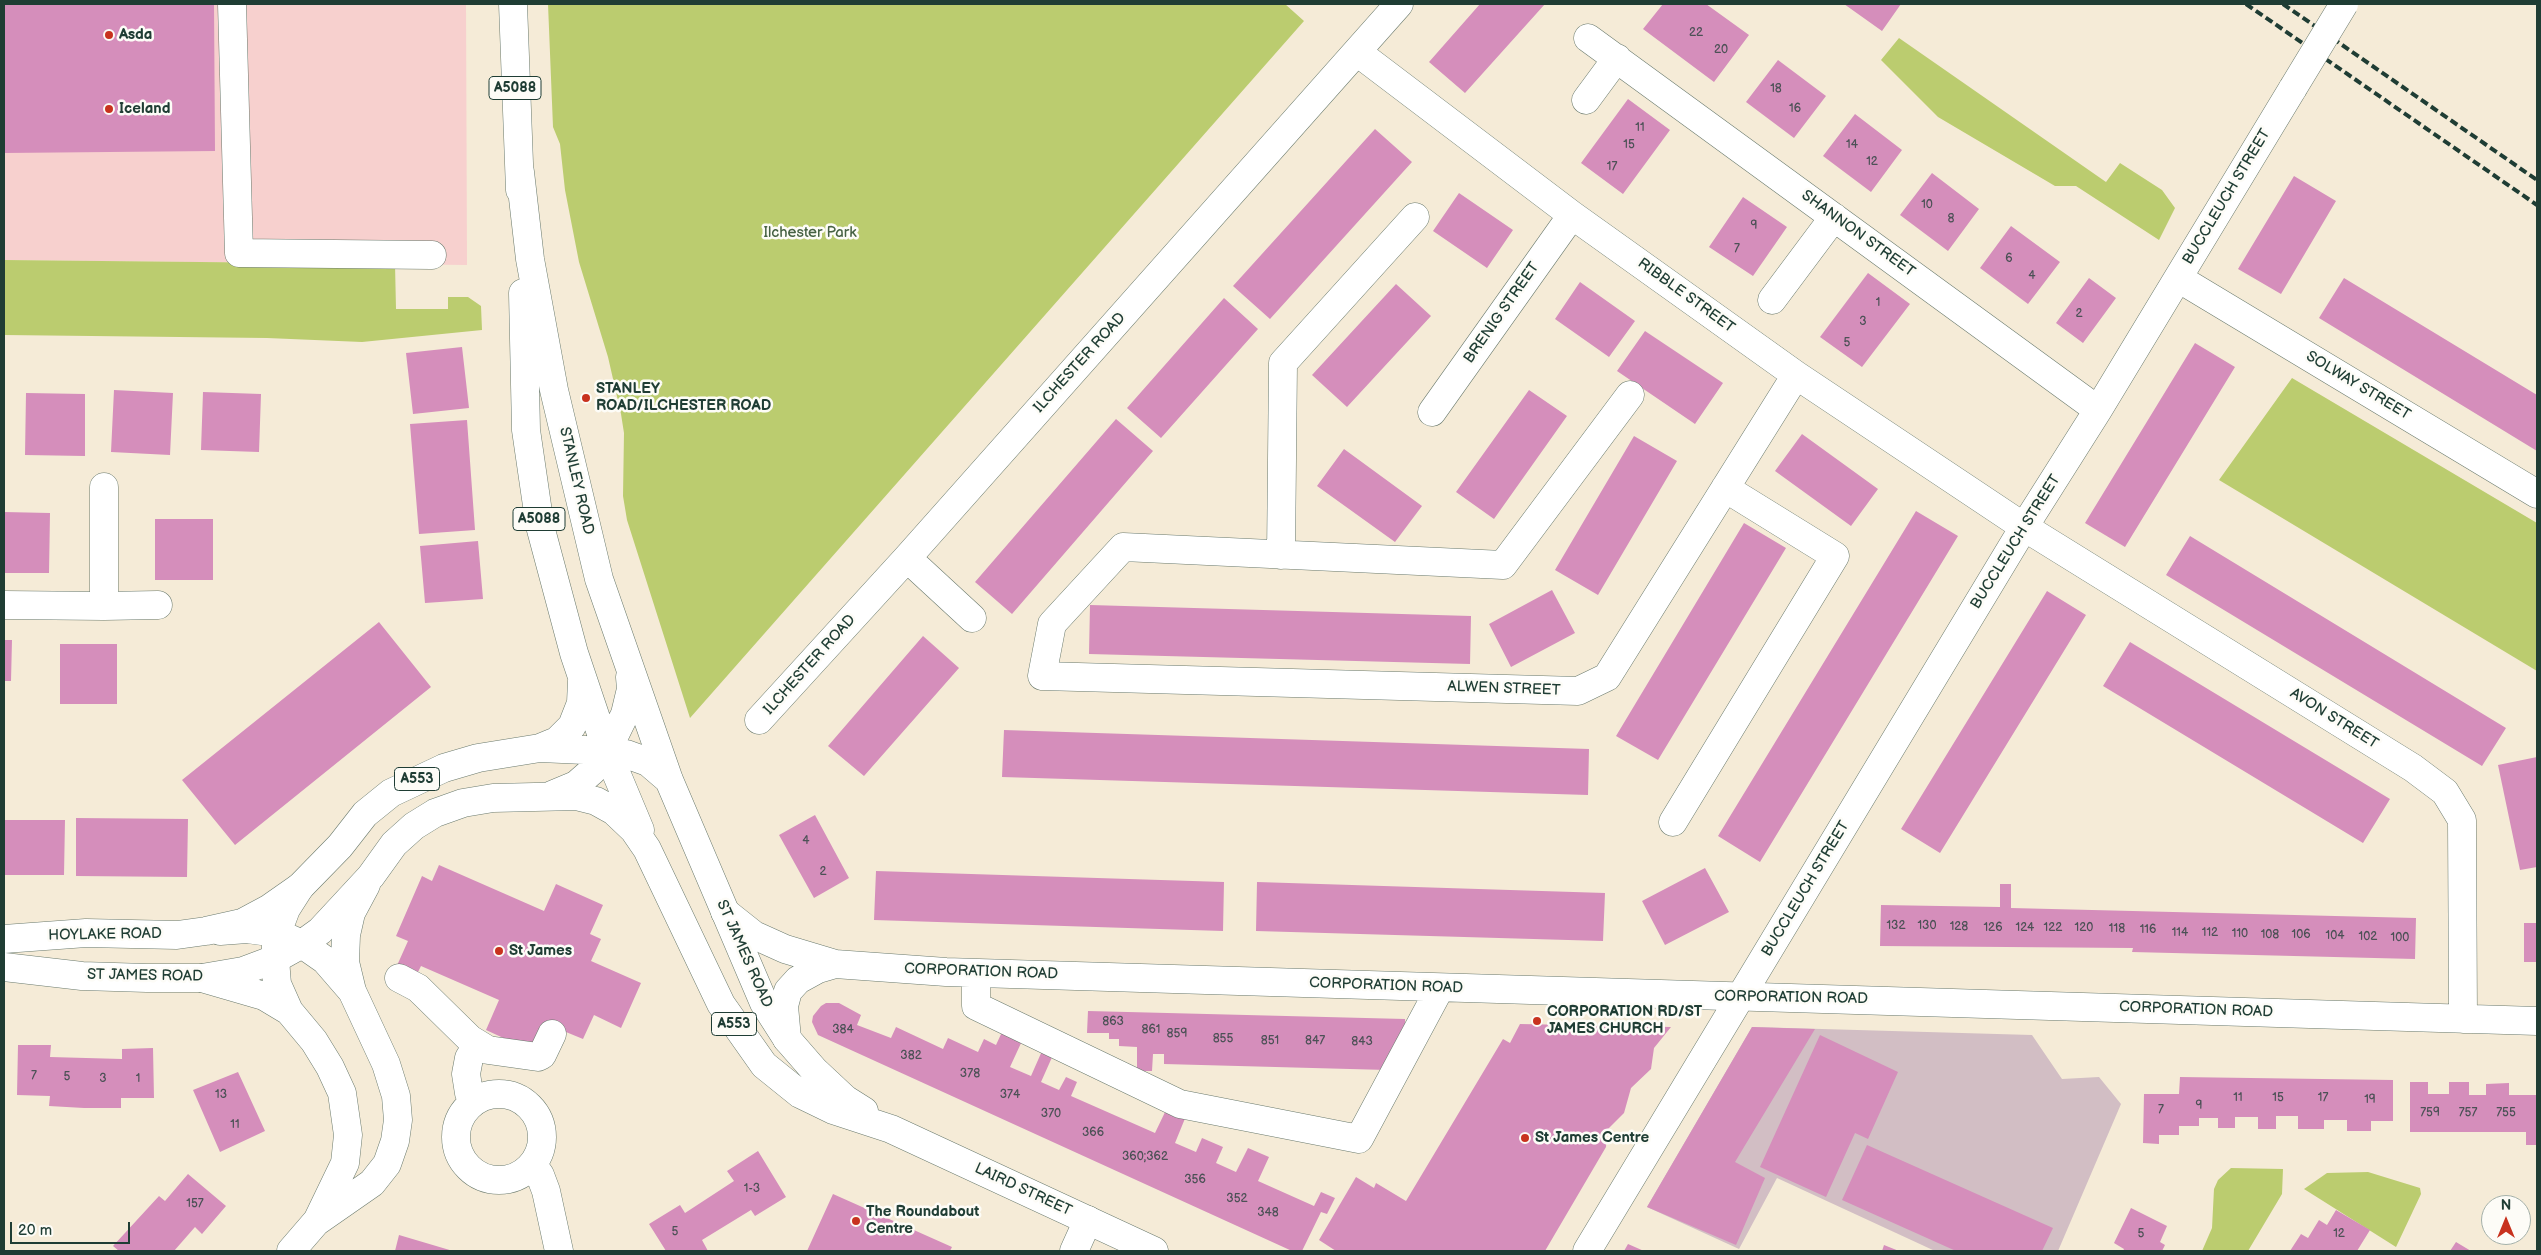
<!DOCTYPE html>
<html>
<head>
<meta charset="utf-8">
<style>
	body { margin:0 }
	#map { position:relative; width:2541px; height:1255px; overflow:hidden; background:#f5ebd7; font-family:"Balsamiq Sans",sans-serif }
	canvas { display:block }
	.frame { position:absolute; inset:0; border:5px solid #1f3d34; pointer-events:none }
	.north { position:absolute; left:2481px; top:1195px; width:50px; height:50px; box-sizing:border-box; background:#fdfcf7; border:1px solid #a4b0a9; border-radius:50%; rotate:0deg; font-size:14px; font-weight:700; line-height:20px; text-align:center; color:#1f3d34 }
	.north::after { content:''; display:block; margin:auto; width:18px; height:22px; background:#c8321e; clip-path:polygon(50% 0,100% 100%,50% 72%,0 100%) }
	.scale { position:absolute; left:10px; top:1222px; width:120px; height:22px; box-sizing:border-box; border:2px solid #1f3d34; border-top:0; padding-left:6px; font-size:15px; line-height:18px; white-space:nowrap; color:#1f3d34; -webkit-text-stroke:4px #fdfcf7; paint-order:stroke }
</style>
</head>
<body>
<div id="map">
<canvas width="2541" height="1255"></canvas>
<div class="frame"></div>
<div class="north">N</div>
<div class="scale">20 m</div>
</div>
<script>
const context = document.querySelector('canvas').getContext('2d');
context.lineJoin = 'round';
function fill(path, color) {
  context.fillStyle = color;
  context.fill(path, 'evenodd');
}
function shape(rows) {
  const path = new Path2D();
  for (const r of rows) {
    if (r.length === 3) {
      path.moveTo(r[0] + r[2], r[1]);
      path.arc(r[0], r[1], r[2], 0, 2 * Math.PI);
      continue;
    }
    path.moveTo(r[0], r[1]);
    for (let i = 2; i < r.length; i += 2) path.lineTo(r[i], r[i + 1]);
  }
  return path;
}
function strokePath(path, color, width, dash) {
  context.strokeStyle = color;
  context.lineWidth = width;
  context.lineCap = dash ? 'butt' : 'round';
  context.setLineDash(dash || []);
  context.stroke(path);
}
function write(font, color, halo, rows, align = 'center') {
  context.font = font + ' "Balsamiq Sans",sans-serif';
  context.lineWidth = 5;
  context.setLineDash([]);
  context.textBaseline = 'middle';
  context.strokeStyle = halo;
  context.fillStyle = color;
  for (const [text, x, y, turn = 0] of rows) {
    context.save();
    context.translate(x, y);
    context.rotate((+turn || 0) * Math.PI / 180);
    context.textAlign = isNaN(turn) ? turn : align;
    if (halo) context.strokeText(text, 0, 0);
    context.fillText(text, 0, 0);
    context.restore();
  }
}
fill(shape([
	[4,4,466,4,467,265,4,260]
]), '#f7d0ce');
fill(shape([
	[1752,1027,2032,1035,2062,1079,2099,1077,2121,1104,2058,1251,1935,1251,1777,1178,1739,1249,1647,1207]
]), '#d2bec4');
fill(shape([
	[548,4,1285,4,1304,21,690,718,627,520,623,496,624,433,621,414,608,357,579,262,565,190,560,144,553,127],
	[1899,38,2106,182,2120,163,2162,190,2175,208,2159,240,2076,186,2055,186,1938,117,1881,60],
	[4,260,395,264,396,309,448,309,448,297,468,297,481,306,482,330,362,342,267,338,4,335],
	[2292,378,2537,523,2537,671,2219,480],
	[2231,1168,2283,1169,2282,1194,2248,1251,2202,1251,2212,1228,2214,1189,2218,1180],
	[2368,1172,2420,1188,2421,1194,2396,1247,2304,1189,2327,1173]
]), '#bbcc6f');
fill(shape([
	[4,4,214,4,215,151,4,153],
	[1480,4,1545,4,1465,93,1429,62],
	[1663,4,1706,4,1749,35,1714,82,1643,29],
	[1844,4,1901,4,1882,31],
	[1778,60,1826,96,1794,138,1746,102],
	[1628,99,1670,130,1623,194,1581,163],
	[1855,114,1902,150,1871,192,1823,156],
	[1375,129,1412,162,1270,319,1233,286],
	[1932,173,1979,209,1948,251,1900,215],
	[2294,176,2336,201,2281,294,2238,269],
	[1459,193,1513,230,1487,268,1433,231],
	[1743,197,1787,227,1753,276,1709,247],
	[2011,226,2060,262,2028,304,1980,268],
	[1868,273,1910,304,1862,367,1820,337],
	[2089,278,2116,298,2083,343,2056,323],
	[2344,278,2537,395,2537,451,2319,318],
	[1580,282,1635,321,1609,357,1555,319],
	[1396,284,1431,316,1347,407,1312,375],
	[1224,298,1258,329,1161,438,1127,408],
	[1645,331,1723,383,1695,424,1617,371],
	[2195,343,2235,367,2125,547,2085,523],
	[462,347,469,408,413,414,406,353],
	[114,390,173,393,170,455,111,452],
	[1529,390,1567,416,1494,519,1456,492],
	[203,392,261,394,259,452,201,450],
	[26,393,85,394,85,456,25,455],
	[1116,419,1153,451,1012,614,975,582],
	[467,420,475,530,419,534,410,424],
	[1802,434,1878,489,1851,526,1775,471],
	[1634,436,1677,461,1598,595,1555,570],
	[1344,449,1422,506,1395,542,1317,486],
	[1916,511,1958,536,1760,862,1718,836],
	[4,512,50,513,49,573,4,573],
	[155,519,213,519,213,580,155,580],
	[1744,523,1786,548,1658,760,1616,736],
	[2190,536,2506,728,2482,766,2166,575],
	[478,541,483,599,425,603,420,546],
	[1552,590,1575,633,1511,667,1489,624],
	[2047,591,2086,615,1940,853,1901,829],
	[1090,605,1471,616,1470,664,1089,654],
	[379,622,431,687,235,845,182,780],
	[923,636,959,668,864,776,828,746],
	[4,640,12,640,11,681,4,681],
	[2130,642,2390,799,2363,843,2103,686],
	[60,644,117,644,117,704,60,704],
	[1004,730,1589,749,1588,795,1002,777],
	[2537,757,2537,867,2520,870,2498,765],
	[815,815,849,878,814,898,779,835],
	[76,818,188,819,187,877,76,876],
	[4,820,65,820,64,875,4,875],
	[439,865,544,911,556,884,603,905,590,934,601,939,591,961,641,983,621,1028,594,1015,583,1039,549,1025,536,1053,486,1030,499,1000,421,966,415,978,395,970,408,941,396,936,422,876,432,881],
	[1705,868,1729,912,1665,945,1642,901],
	[876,871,1224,882,1223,931,874,920],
	[1257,882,1605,893,1603,941,1256,931],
	[2000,884,2011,884,2011,908,2416,918,2415,959,2132,952,2133,948,1880,946,1881,905,2000,907],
	[2524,923,2537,923,2537,962,2524,962],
	[826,1003,839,1003,861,1015,857,1025,891,1038,896,1027,943,1049,948,1038,978,1052,984,1039,996,1045,1002,1032,1022,1041,1010,1067,1031,1076,1042,1051,1053,1055,1041,1082,1059,1090,1066,1077,1077,1082,1071,1096,1155,1133,1167,1108,1186,1116,1175,1143,1196,1152,1202,1138,1223,1147,1216,1163,1236,1172,1248,1148,1269,1157,1258,1181,1314,1206,1321,1192,1335,1198,1327,1214,1321,1212,1302,1251,1292,1251,818,1035,812,1022,813,1016,821,1006],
	[1088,1011,1405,1019,1406,1042,1387,1070,1164,1064,1164,1054,1153,1054,1152,1071,1137,1071,1137,1047,1119,1046,1119,1039,1109,1039,1109,1033,1087,1033],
	[1520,1024,1671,1027,1654,1048,1651,1069,1631,1088,1624,1113,1607,1130,1606,1147,1545,1251,1336,1251,1319,1240,1356,1177,1374,1188,1376,1183,1406,1201,1503,1039,1510,1043],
	[1752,1027,1815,1029,1735,1162,1765,1178,1736,1245,1647,1207],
	[1820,1035,1898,1072,1868,1139,1855,1133,1826,1197,1760,1167],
	[18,1045,51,1045,50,1057,122,1059,122,1049,153,1048,154,1098,121,1098,121,1108,84,1108,49,1106,50,1096,17,1095],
	[238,1072,265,1131,220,1152,193,1090],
	[2180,1077,2393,1080,2393,1121,2371,1121,2371,1131,2347,1131,2347,1120,2324,1120,2324,1129,2298,1129,2298,1116,2276,1116,2276,1129,2258,1129,2258,1117,2235,1117,2235,1128,2218,1128,2218,1118,2199,1118,2199,1126,2179,1126,2179,1135,2159,1135,2159,1144,2143,1143,2144,1094,2179,1094],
	[2410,1082,2428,1082,2428,1094,2449,1094,2449,1082,2469,1082,2469,1095,2486,1095,2486,1084,2509,1083,2509,1095,2537,1095,2537,1145,2526,1145,2526,1132,2410,1132],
	[1867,1145,2053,1228,2042,1251,1956,1251,1842,1200],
	[758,1151,786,1197,755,1216,751,1210,702,1240,708,1251,666,1251,649,1224,680,1205,685,1213,734,1181,727,1171],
	[188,1174,226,1206,202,1234,195,1227,174,1251,119,1251,113,1246,159,1196,165,1201],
	[833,1194,952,1247,950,1251,807,1251],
	[2131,1208,2167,1226,2160,1242,2165,1245,2162,1251,2123,1251,2124,1249,2114,1243],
	[2336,1210,2370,1230,2357,1251,2290,1251,2301,1234,2308,1238,2319,1220,2327,1225],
	[399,1235,453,1251,395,1251],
	[2456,1242,2471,1251,2450,1251],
	[1628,1244,1644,1251,1624,1251],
	[1884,1245,1899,1251,1882,1251]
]), '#d58ebb');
const minor = shape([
	[232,4,239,253,432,255],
	[1588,38,2098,410],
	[1357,52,1572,215,1796,375,2024,527,2413,768,2445,792,2462,820,2463,1019],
	[1586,100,1617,58],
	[2178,278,2537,494],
	[1772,300,1834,217],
	[1630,395,1503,565,1123,547,1052,624,1042,676,1578,691,1607,677,1796,375],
	[1432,412,1572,215],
	[1281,555,1283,363,1415,217],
	[907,558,972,618],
	[4,605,104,606,104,487],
	[104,606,158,605],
	[759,720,907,558,1399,4],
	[1673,822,1835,556,1725,488],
	[725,912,754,935,785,949,835,964,946,972,2537,1021],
	[220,931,247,929,277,933,302,944,325,960,351,990],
	[976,973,976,1006,1180,1104,1359,1139,1440,988],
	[202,978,264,996,289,1011,314,1041,330,1067,342,1093,348,1135,345,1163,317,1221],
	[399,978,418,988,470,1039,488,1050,538,1057,542,1055,552,1034],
	[289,1011,277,984,275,959,277,933,286,909,300,887],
	[787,1039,784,1006,788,991,798,980,818,969,835,964],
	[499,1137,43],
	[473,1102,469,1093,466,1074,469,1058,477,1045],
	[533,1165,540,1175,546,1191,559,1251],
	[291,1251,316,1222,372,1183,387,1164,395,1141,398,1120,396,1096,386,1064,352,991,345,962,346,935,351,913,366,885],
	[1074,1251,1088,1220],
	[1587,1251,2024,527,2098,410,2293,88]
]);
const major = shape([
	[513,4,520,190],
	[520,172,530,259,554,390,599,579,669,780,764,1003,787,1039,814,1070,845,1099,864,1111],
	[523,293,526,430,540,526,574,653,607,751,640,830],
	[540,748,557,741,572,726,581,703,582,681],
	[552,795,576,785,592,771,607,751,625,714,631,689,630,677],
	[4,939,86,933,177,935,206,931,242,923,270,908,300,887,340,846,365,814,391,793,444,768,478,758,540,748,607,751,626,754,648,762,669,780],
	[4,967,82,976,147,978,202,978,243,971,275,959,302,944,320,931,371,876,394,844,414,826,435,813,463,803,493,798,576,796,596,801,614,811,634,830,647,849,721,1004,764,1065,800,1094,833,1110,891,1129,1154,1251]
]);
strokePath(minor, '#6a7a6d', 29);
strokePath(major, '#6a7a6d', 29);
strokePath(minor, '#fff', 28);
strokePath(major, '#fff', 28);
strokePath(shape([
	[2246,4,2537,205],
	[2283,4,2537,180]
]), '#1f3d34', 4, [8, 4]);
const minorBridge = shape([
	[2293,88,2344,4]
]);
strokePath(minorBridge, '#6a7a6d', 29, []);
strokePath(minorBridge, '#fff', 28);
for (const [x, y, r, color] of [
	[109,35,5,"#c8321e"],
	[109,109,5,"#c8321e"],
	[586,398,5,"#c8321e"],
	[499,951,5,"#c8321e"],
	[1537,1021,5,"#c8321e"],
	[1525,1138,5,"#c8321e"],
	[856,1221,5,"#c8321e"]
]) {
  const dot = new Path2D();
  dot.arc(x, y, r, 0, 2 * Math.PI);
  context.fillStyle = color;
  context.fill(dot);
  strokePath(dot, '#fdfcf7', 2);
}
write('12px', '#4c5156', null, [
	["22",1696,33],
	["20",1721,50],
	["18",1776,89],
	["16",1795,109],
	["11",1640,128],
	["15",1629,145],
	["14",1852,145],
	["12",1872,162],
	["17",1612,167],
	["10",1927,205],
	["8",1951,219],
	["9",1754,226],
	["7",1737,249],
	["6",2009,259],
	["4",2032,276],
	["1",1878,303],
	["2",2079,314],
	["3",1863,322],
	["5",1847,343],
	["4",806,841],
	["2",823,872],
	["132",1896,926],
	["130",1927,926],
	["128",1959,927],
	["126",1993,928],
	["124",2025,928],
	["122",2053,928],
	["120",2084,928],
	["118",2117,929],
	["116",2148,930],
	["114",2180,933],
	["112",2210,933],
	["110",2240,934],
	["108",2270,935],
	["106",2301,935],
	["104",2335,936],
	["102",2368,937],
	["100",2400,938],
	["863",1113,1022],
	["384",843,1030],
	["861",1151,1030],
	["859",1177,1034],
	["855",1223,1039],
	["851",1270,1041],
	["847",1315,1041],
	["843",1362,1042],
	["382",911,1056],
	["378",970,1074],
	["7",34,1076],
	["5",67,1077],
	["3",103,1079],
	["1",138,1079],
	["13",221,1095],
	["374",1010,1095],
	["11",2238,1098],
	["15",2278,1098],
	["17",2323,1098],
	["19",2370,1100],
	["9",2199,1106],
	["7",2161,1110],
	["759",2430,1113],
	["757",2468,1113],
	["755",2506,1113],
	["370",1051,1114],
	["11",235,1125],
	["366",1093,1133],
	["360;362",1145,1157],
	["356",1195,1180],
	["1-3",752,1189],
	["352",1237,1199],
	["157",195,1204],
	["348",1268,1213],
	["5",675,1232],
	["5",2141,1234],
	["12",2339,1234]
]);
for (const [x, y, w] of [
	[515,88,52],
	[539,519,52],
	[417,779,45],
	[734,1024,45]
]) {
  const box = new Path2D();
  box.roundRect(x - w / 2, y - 11.5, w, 23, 4);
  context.fillStyle = '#fdfcf7';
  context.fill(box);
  strokePath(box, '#1f3d34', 1);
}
write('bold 14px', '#1f3d34', null, [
	["A5088",515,88],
	["A5088",539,519],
	["A553",417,779],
	["A553",734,1024]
]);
write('bold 15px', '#1f3d34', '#fdfcf7', [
	["Asda",119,35],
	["Iceland",119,109],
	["STANLEY",596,389],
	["ROAD/ILCHESTER ROAD",596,406],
	["St James",509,951],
	["CORPORATION RD/ST",1547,1012],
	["JAMES CHURCH",1547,1029],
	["St James Centre",1535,1138],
	["The Roundabout",866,1212],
	["Centre",866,1229]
], 'left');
write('15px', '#1f3d34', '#fdfcf7', [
	["BUCCLEUCH STREET",2227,197,-59],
	["SHANNON STREET",1858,234,36],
	["RIBBLE STREET",1686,296,36],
	["BRENIG STREET",1502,313,-55],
	["ILCHESTER ROAD",1080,363,-48],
	["SOLWAY STREET",2358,386,31],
	["STANLEY ROAD",576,481,77],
	["BUCCLEUCH STREET",2016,542,-58],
	["ILCHESTER ROAD",810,665,-48],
	["ALWEN STREET",1504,689,2],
	["AVON STREET",2334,719,32],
	["BUCCLEUCH STREET",1806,889,-59],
	["HOYLAKE ROAD",105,935,-1],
	["ST JAMES ROAD",744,954,66],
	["CORPORATION ROAD",981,972,2],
	["ST JAMES ROAD",145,976,1],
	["CORPORATION ROAD",1386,986,2],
	["CORPORATION ROAD",1791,998,1],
	["CORPORATION ROAD",2196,1010,2],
	["LAIRD STREET",1023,1190,25]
]);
write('15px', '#466143', '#fdfcf7', [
	["Ilchester Park",810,233]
]);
</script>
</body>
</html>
